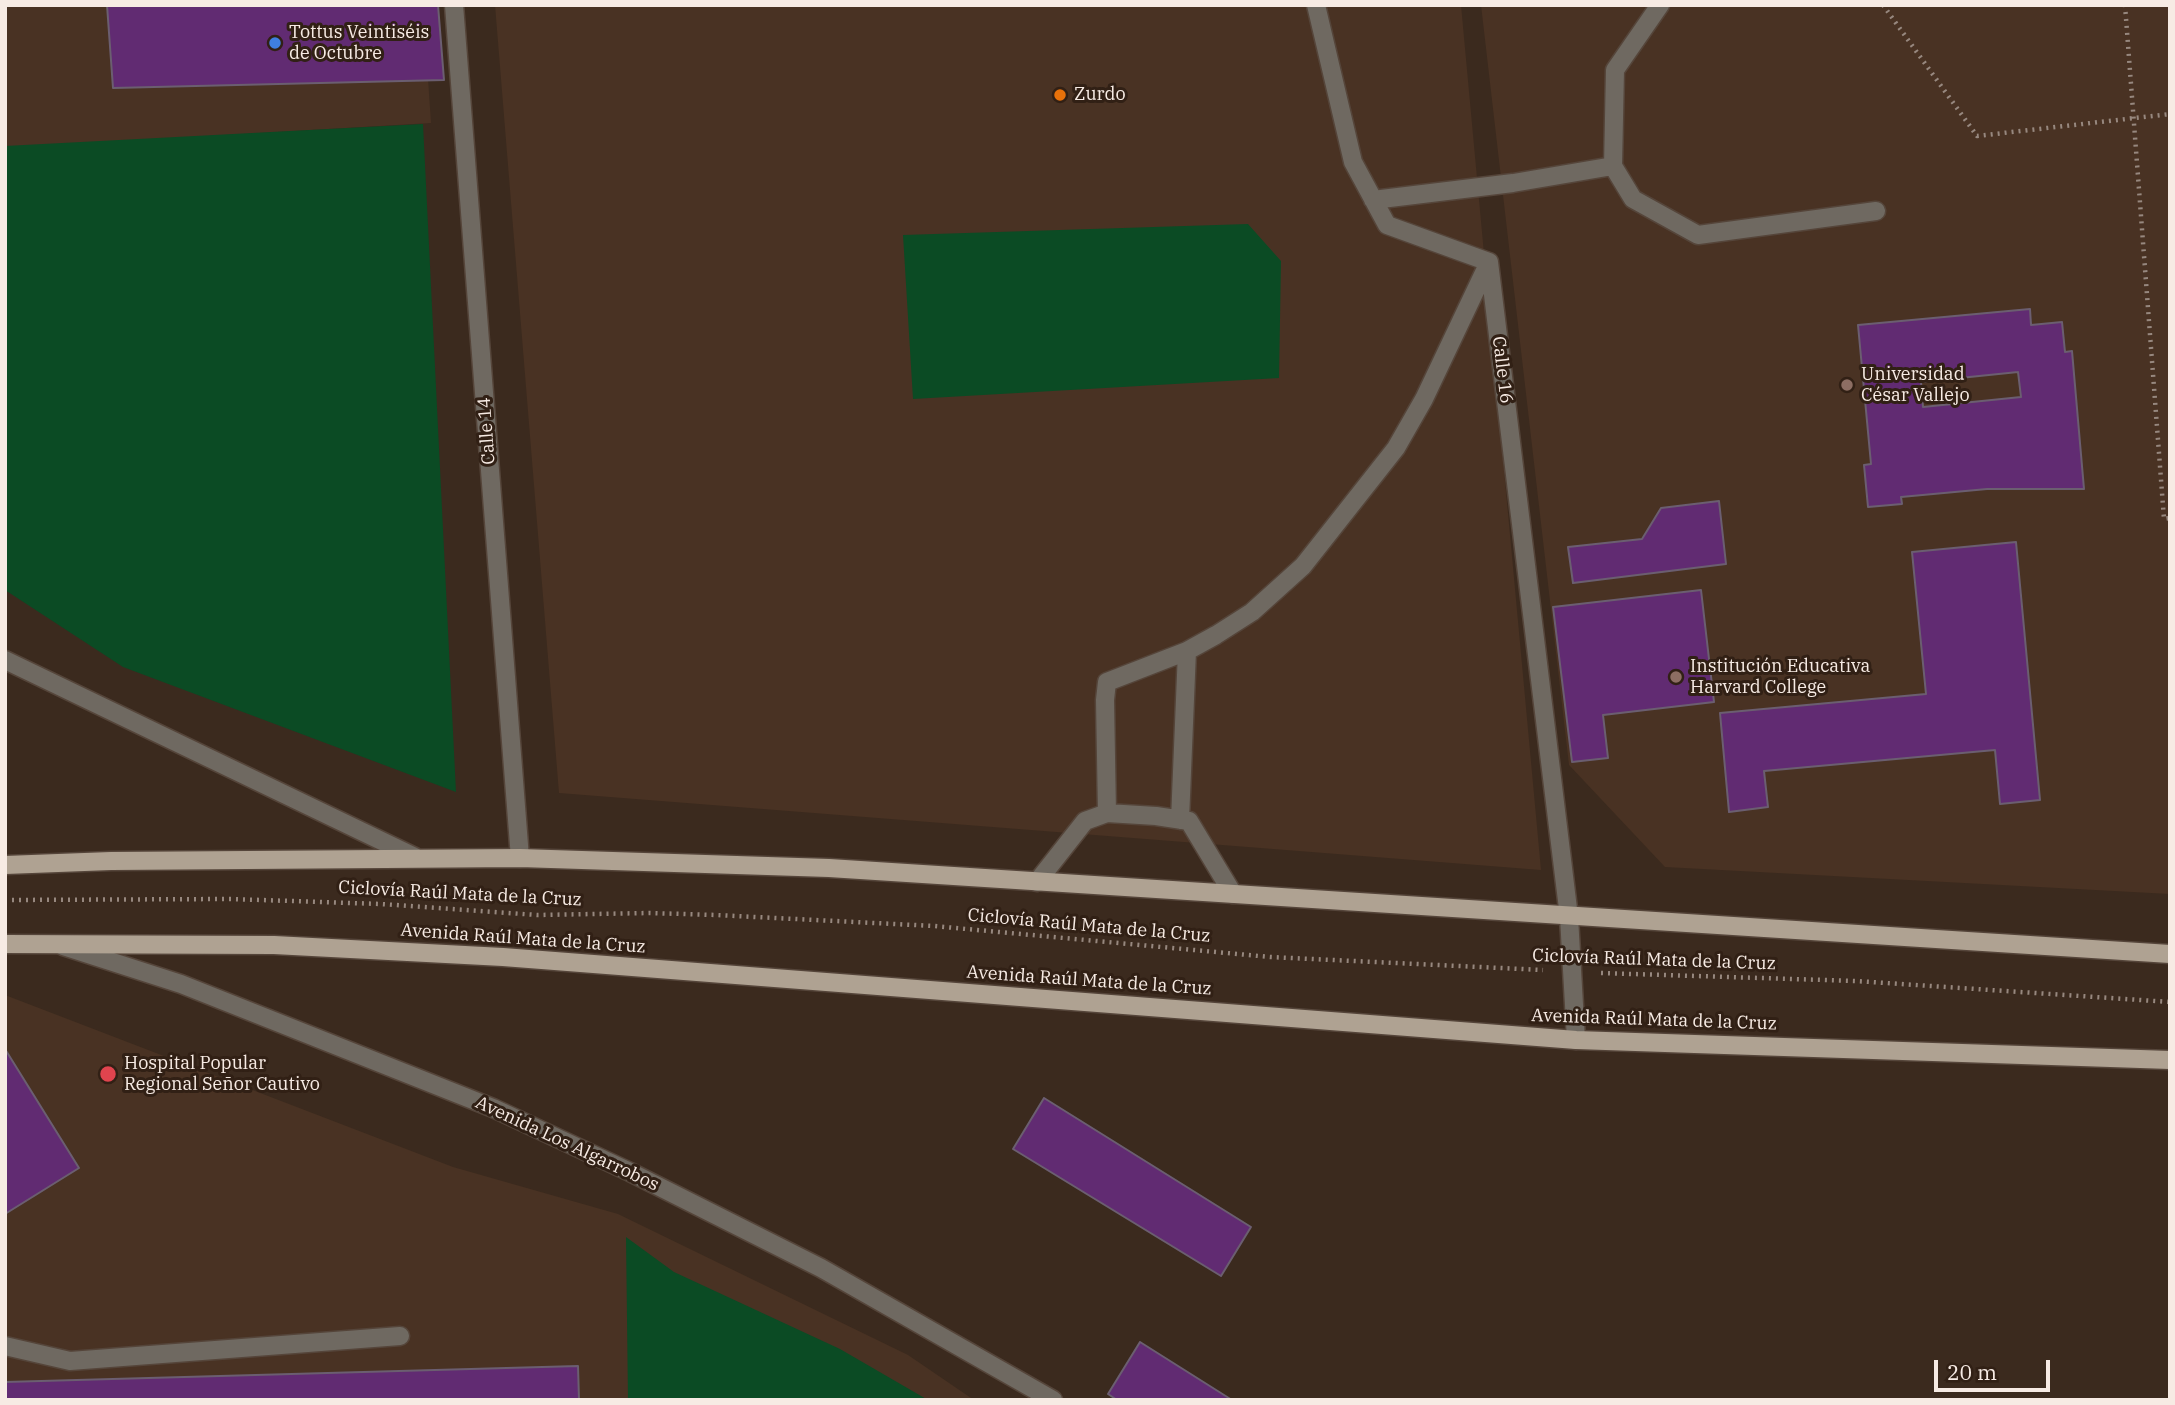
<!DOCTYPE html>
<html>
<head>
<meta charset="utf-8">
<style>
	body { margin:0 }
	#map { position:relative; width:2175px; height:1405px; overflow:hidden; background:#3b2a1e; font-family:"IBM Plex Serif",serif }
	canvas { display:block }
	.frame { position:absolute; inset:0; border:7px solid #f7ebe4; pointer-events:none }
	.scale { position:absolute; left:1934px; top:1360px; width:116px; height:32px; box-sizing:border-box; border:4px solid #f7ebe4; border-top:0; padding-left:9px; font-size:21px; line-height:24px; white-space:nowrap; color:#f7ebe4; -webkit-text-stroke:5px #312015; paint-order:stroke }
</style>
</head>
<body>
<div id="map">
<canvas width="2175" height="1405"></canvas>
<div class="frame"></div>
<div class="scale">20 m</div>
</div>
<script>
const context = document.querySelector('canvas').getContext('2d');
context.lineJoin = 'round';
function fill(path, color) {
  context.fillStyle = color;
  context.fill(path, 'evenodd');
}
function shape(rows) {
  const path = new Path2D();
  for (const r of rows) {
    path.moveTo(r[0], r[1]);
    for (let i = 2; i < r.length; i += 2) path.lineTo(r[i], r[i + 1]);
  }
  return path;
}
function strokePath(path, color, width, dash) {
  context.strokeStyle = color;
  context.lineWidth = width;
  context.lineCap = dash ? 'butt' : 'round';
  context.setLineDash(dash || []);
  context.stroke(path);
}
function write(font, color, halo, rows, align = 'center') {
  context.font = font + ' "IBM Plex Serif",serif';
  context.lineWidth = 6;
  context.setLineDash([]);
  context.textBaseline = 'middle';
  context.strokeStyle = halo;
  context.fillStyle = color;
  for (const [text, x, y, turn = 0] of rows) {
    context.save();
    context.translate(x, y);
    context.rotate((+turn || 0) * Math.PI / 180);
    context.textAlign = isNaN(turn) ? turn : align;
    if (halo) context.strokeText(text, 0, 0);
    context.fillText(text, 0, 0);
    context.restore();
  }
}
fill(shape([
	[5,5,423,5,431,123,5,148],
	[495,5,1461,5,1541,870,559,793],
	[1481,5,2170,5,2170,894,1665,867,1569,765],
	[5,995,453,1167,618,1214,908,1355,974,1400,5,1400]
]), '#493223');
fill(shape([
	[423,124,456,792,123,667,5,590,5,146],
	[1248,224,1281,261,1279,378,913,399,903,235],
	[626,1237,674,1272,840,1349,928,1400,628,1400]
]), '#0b4b24');
const building = shape([
	[107,5,438,5,444,80,113,88,107,5],
	[2030,309,2031,325,2062,322,2065,352,2072,351,2084,489,1987,489,1901,497,1902,504,1868,507,1864,465,1871,464,1858,325,2030,309],
	[2018,372,2021,397,1923,407,1921,382,2018,372],
	[1719,501,1726,564,1573,583,1568,547,1642,539,1661,508,1719,501],
	[2016,542,2040,800,2000,804,1995,750,1764,771,1768,807,1729,812,1720,713,1926,694,1912,552,2016,542],
	[1701,590,1714,702,1603,715,1608,758,1572,762,1553,607,1701,590],
	[5,1049,79,1168,5,1214,5,1049],
	[1044,1098,1251,1227,1221,1276,1013,1149,1044,1098],
	[1140,1342,1232,1400,1117,1400,1108,1394,1140,1342],
	[578,1366,579,1400,5,1400,5,1382,578,1366]
]);
fill(building, '#612b72');
strokePath(building, '#6b5e70', 2);
const minor = shape([
	[454,5,520,858],
	[1316,5,1353,162,1387,225,1489,262,1569,917,1576,1040],
	[1660,5,1615,70,1613,166,1633,199,1698,235,1876,211],
	[1373,200,1513,183,1613,166],
	[5,660,415,857],
	[1107,813,1105,700,1107,682,1187,651,1216,635,1252,612,1303,566,1396,448,1424,399,1489,262],
	[1180,820,1187,651],
	[1037,882,1085,821,1107,813,1156,816,1189,821,1233,894],
	[63,946,181,984,493,1108,630,1172,821,1268,1053,1400],
	[5,1346,70,1361,400,1336]
]);
const major = shape([
	[5,865,111,861,520,858,829,868,2170,954],
	[5,944,274,945,503,957,1576,1040,2170,1060]
]);
strokePath(minor, '#55453a', 21);
strokePath(major, '#55453a', 21);
strokePath(shape([
	[1883,5,1977,136,2170,114],
	[2125,5,2164,519,2170,518],
	[5,900,231,899,381,904,537,915,650,913,716,915,934,926,1270,957,1543,970],
	[1601,973,1856,981,2170,1002]
]), '#97887f', 4.5, [2, 5]);
strokePath(minor, '#6f6961', 18);
strokePath(major, '#afa292', 18);
for (const [x, y, r, color] of [
	[275,43,7,"#3f7fe0"],
	[1060,95,7,"#e8710a"],
	[1847,385,7,"#8d6e63"],
	[1676,677,7,"#8d6e63"],
	[108,1074,9,"#e0444e"]
]) {
  const dot = new Path2D();
  dot.arc(x, y, r, 0, 2 * Math.PI);
  context.fillStyle = color;
  context.fill(dot);
  strokePath(dot, '#312015', 2.5);
}
write('18px', '#f7ebe4', '#312015', [
	["Tottus Veintiséis",289,33],
	["de Octubre",289,54],
	["Zurdo",1074,95],
	["Universidad",1861,375],
	["César Vallejo",1861,396],
	["Institución Educativa",1690,667],
	["Harvard College",1690,688],
	["Hospital Popular",124,1064],
	["Regional Señor Cautivo",124,1085]
], 'left');
write('18px', '#f7ebe4', '#312015', [
	["Calle 16",1502,370,83],
	["Calle 14",487,431,-94],
	["Ciclovía Raúl Mata de la Cruz",460,894,3],
	["Ciclovía Raúl Mata de la Cruz",1089,926,5],
	["Avenida Raúl Mata de la Cruz",523,939,4],
	["Ciclovía Raúl Mata de la Cruz",1654,960,2],
	["Avenida Raúl Mata de la Cruz",1089,981,4],
	["Avenida Raúl Mata de la Cruz",1654,1020,2],
	["Avenida Los Algarrobos",567,1144,25]
]);
</script>
</body>
</html>
